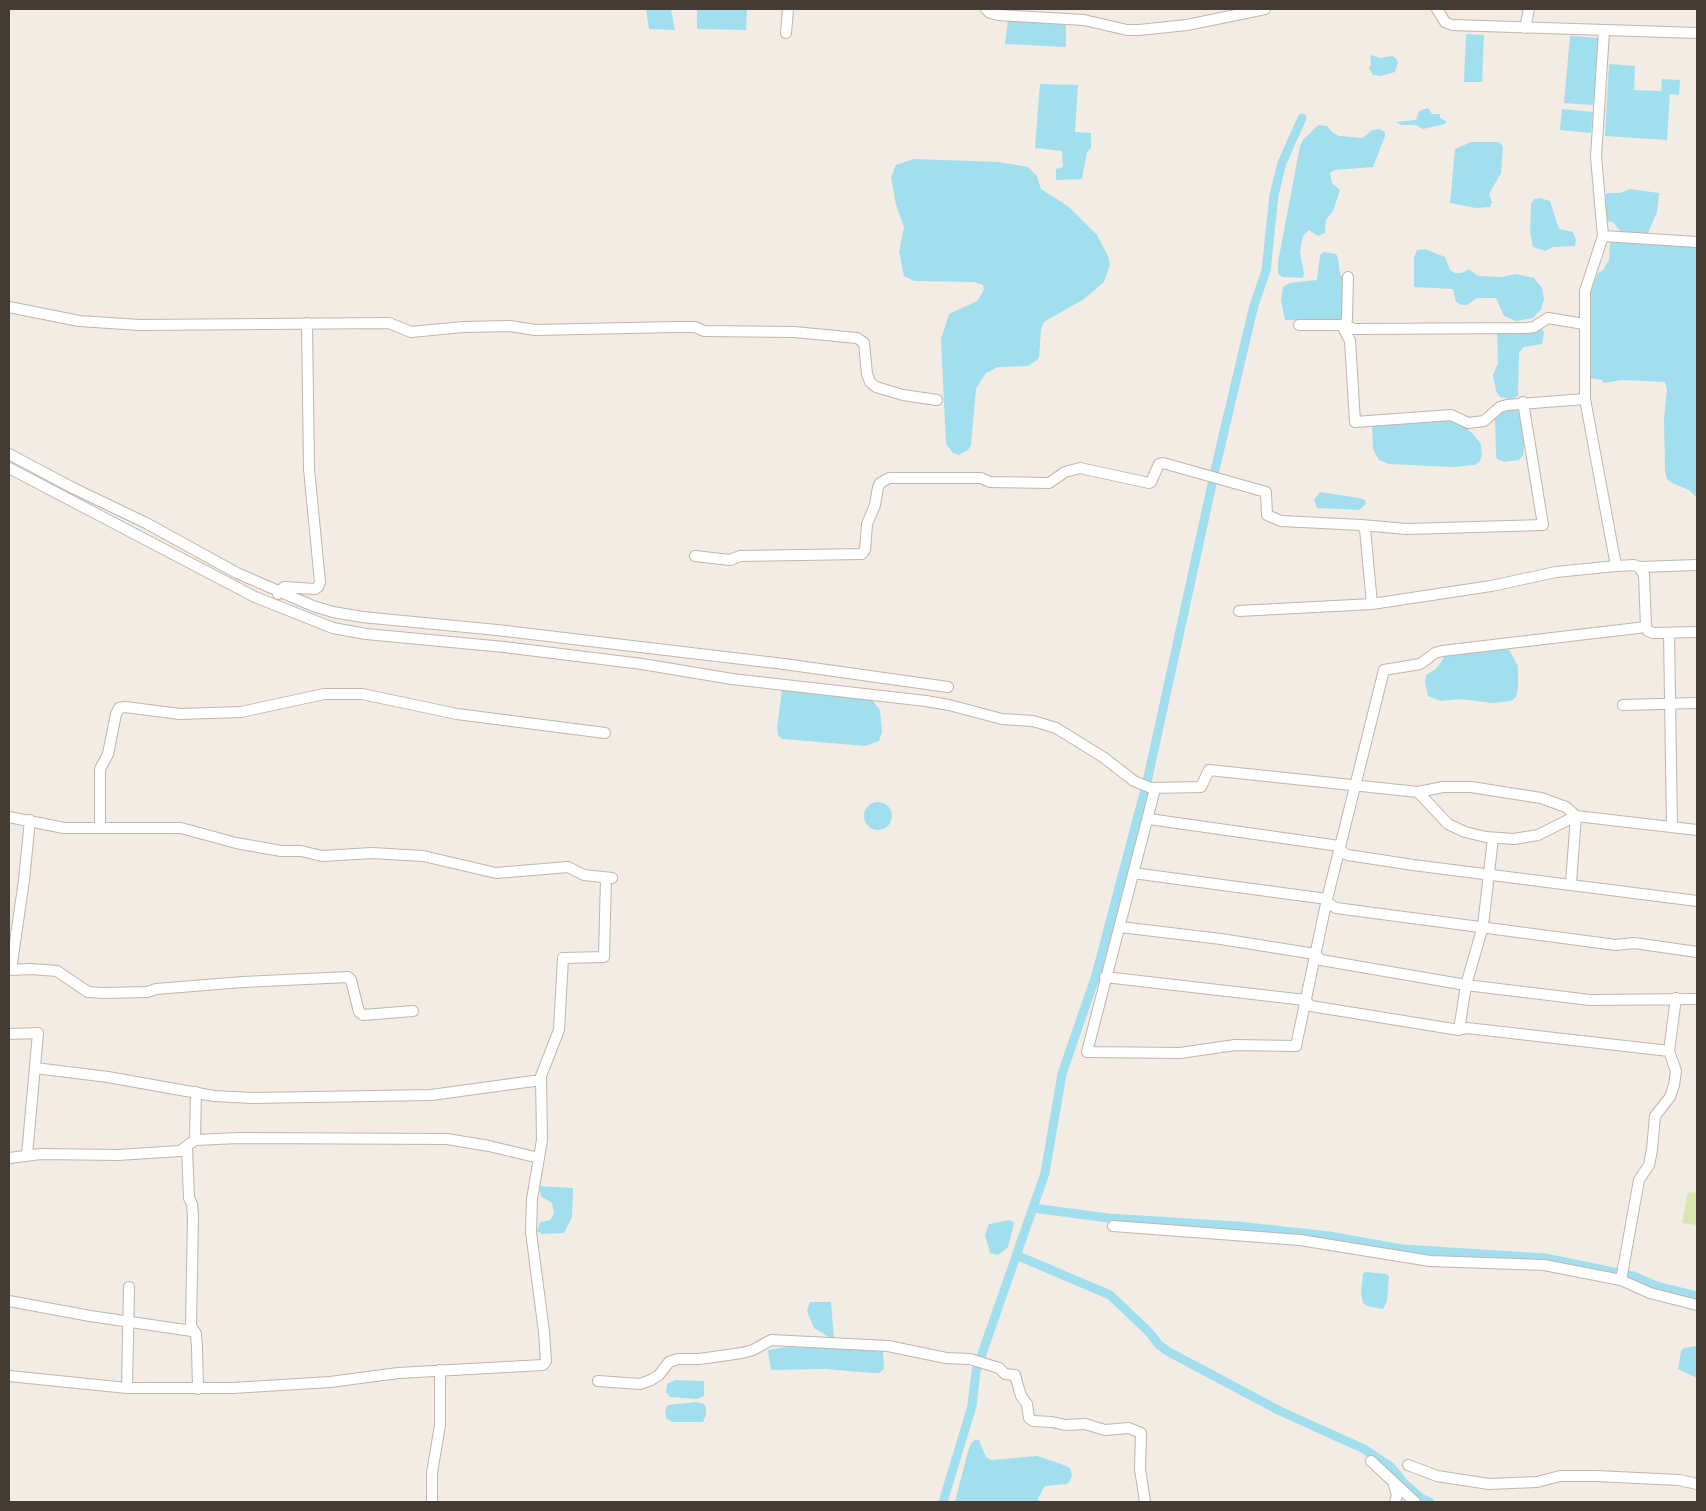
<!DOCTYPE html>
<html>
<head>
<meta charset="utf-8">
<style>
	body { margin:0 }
	#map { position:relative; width:1706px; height:1511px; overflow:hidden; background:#f2ece5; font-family:"Varela Round",sans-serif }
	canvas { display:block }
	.frame { position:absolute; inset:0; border:10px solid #453b35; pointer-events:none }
</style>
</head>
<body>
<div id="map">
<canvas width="1706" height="1511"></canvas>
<div class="frame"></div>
</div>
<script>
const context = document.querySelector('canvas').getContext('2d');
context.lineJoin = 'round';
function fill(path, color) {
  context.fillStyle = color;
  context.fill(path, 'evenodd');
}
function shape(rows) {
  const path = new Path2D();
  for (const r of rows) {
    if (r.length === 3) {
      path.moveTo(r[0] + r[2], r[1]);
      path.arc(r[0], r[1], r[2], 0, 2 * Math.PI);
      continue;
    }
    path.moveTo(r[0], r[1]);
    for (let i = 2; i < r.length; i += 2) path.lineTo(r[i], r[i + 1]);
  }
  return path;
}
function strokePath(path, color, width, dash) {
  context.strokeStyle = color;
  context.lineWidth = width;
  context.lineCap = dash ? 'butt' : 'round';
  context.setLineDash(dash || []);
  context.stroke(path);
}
fill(shape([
	[1688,1192,1697,1193,1697,1225,1682,1223]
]), '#d8e7ae');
fill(shape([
	[646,9,671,9,675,30,649,29],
	[697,9,747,9,746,30,697,29],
	[1008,19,1066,23,1066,47,1005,44],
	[1466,34,1484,35,1482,82,1464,82],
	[1570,36,1599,38,1593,105,1564,103],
	[1372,55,1380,58,1392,56,1396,58,1398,63,1395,72,1380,76,1373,75,1369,68,1371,65,1370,57],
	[1609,64,1635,66,1634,90,1661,91,1662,79,1680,80,1679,95,1670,94,1667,140,1605,136],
	[1040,84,1078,85,1075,132,1091,133,1091,148,1087,152,1082,179,1056,180,1056,169,1063,167,1062,151,1035,148],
	[1428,108,1432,114,1440,114,1440,118,1446,121,1445,124,1423,129,1416,125,1401,125,1396,122,1416,120,1419,111],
	[1562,109,1593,112,1591,133,1560,130],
	[1318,125,1327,126,1333,133,1339,136,1363,138,1372,130,1379,129,1385,132,1385,136,1373,167,1335,170,1330,173,1332,183,1340,190,1333,211,1326,220,1325,233,1318,236,1309,230,1303,236,1300,252,1304,274,1303,278,1282,277,1278,274,1278,262,1300,146,1303,140],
	[1471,142,1499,142,1503,146,1501,173,1489,194,1492,202,1490,207,1476,208,1450,203,1455,149],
	[914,159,999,162,1028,167,1037,176,1041,189,1069,207,1097,235,1108,256,1110,265,1104,282,1097,288,1084,299,1044,322,1041,329,1039,357,1036,361,1028,366,998,367,986,373,976,389,971,445,968,450,959,455,953,453,946,444,941,339,949,314,977,301,984,290,983,285,974,282,914,281,904,276,899,252,904,227,896,205,891,177,896,165],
	[1630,189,1659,193,1657,212,1648,233,1622,233,1613,222,1605,221,1606,193,1620,193],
	[1540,198,1550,201,1559,229,1573,232,1576,240,1575,246,1553,247,1545,251,1533,247,1530,233,1531,203,1534,199],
	[1615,240,1697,246,1697,498,1689,490,1672,483,1667,479,1665,471,1664,418,1667,390,1665,382,1622,380,1604,383,1602,380,1588,378,1590,292,1598,273,1603,270,1609,260,1610,242],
	[1425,249,1445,257,1450,270,1455,273,1462,273,1469,269,1478,276,1501,277,1516,274,1534,278,1542,288,1544,299,1541,309,1533,318,1516,321,1504,316,1496,298,1477,298,1467,305,1462,305,1456,302,1453,289,1414,287,1414,258,1417,250],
	[1324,252,1336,254,1338,258,1340,274,1344,278,1343,316,1340,320,1285,320,1281,301,1283,287,1289,283,1317,280,1320,255],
	[1541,328,1544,332,1542,344,1524,347,1519,353,1518,396,1511,399,1500,397,1496,391,1493,375,1498,363,1497,334,1499,332],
	[1508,408,1520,409,1525,439,1523,455,1519,460,1504,462,1497,459,1496,456,1495,419,1499,413],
	[1456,419,1473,434,1481,444,1482,455,1480,461,1475,465,1452,467,1389,464,1379,460,1373,449,1372,425],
	[1320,492,1359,498,1365,500,1366,504,1359,510,1317,508,1314,500],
	[1495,648,1509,650,1518,666,1518,689,1516,697,1511,701,1493,703,1459,699,1441,701,1428,696,1425,682,1426,675,1436,669,1445,656,1473,651,1484,652],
	[782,690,871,699,880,710,882,732,879,741,866,746,782,739,778,735,777,727],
	[878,816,14],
	[539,1186,573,1188,572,1217,564,1233,542,1234,537,1231,540,1222,550,1220,554,1214,552,1203,541,1196],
	[1010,1220,1014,1223,1008,1247,998,1255,990,1253,985,1235,989,1224],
	[1366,1272,1386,1274,1389,1276,1387,1301,1383,1309,1367,1306,1363,1303,1361,1294,1363,1273],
	[810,1302,831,1302,834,1340,814,1328,807,1311],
	[1695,1346,1697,1347,1697,1378,1678,1369,1681,1351,1684,1348],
	[786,1347,880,1349,883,1351,884,1369,879,1373,872,1373,825,1369,771,1370,768,1350],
	[675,1380,704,1381,704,1396,697,1399,670,1397,666,1392,667,1384],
	[696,1402,704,1404,706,1407,706,1415,703,1422,672,1422,666,1418,665,1410,668,1405],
	[975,1440,979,1440,986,1457,991,1460,1037,1456,1064,1465,1070,1468,1072,1475,1070,1481,1067,1484,1045,1486,1038,1498,1039,1502,955,1502,968,1451,971,1443]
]), '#a1dfef');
strokePath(shape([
	[1214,474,1254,305,1266,271,1274,195,1282,163,1302,118],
	[1147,782,1212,484],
	[1033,1208,1108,1218,1238,1226,1329,1236,1402,1249,1545,1258,1633,1276,1659,1287,1697,1296],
	[1016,1255,1110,1295,1149,1332,1159,1345,1169,1352,1280,1411,1364,1449,1391,1467,1405,1484,1422,1499,1430,1502],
	[943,1502,972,1406,976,1371,1045,1173,1062,1074,1096,975,1144,793]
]), '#a1dfef', 9);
const minor = shape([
	[986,9,990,13,998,15,1084,20,1127,30,1139,30,1187,25,1265,9],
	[1437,9,1445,22,1452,25,1697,33],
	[1525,28,1529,9],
	[1604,31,1596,157,1603,236,1585,291,1585,399,1616,566,1634,565,1639,567,1644,575,1646,627,1648,631,1653,633,1697,632],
	[786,33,788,9],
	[1603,236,1697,242],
	[1348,277,1347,319,1344,329,1350,341,1355,422,1451,415,1468,423,1484,421,1500,407,1507,405,1585,399],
	[9,307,79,321,140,325,389,323,411,332,463,327,510,326,535,330,675,327,695,327,704,331,794,332,857,338,864,343,867,374,870,382,876,387,903,395,937,400],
	[1299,325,1344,325,1354,329,1527,328,1534,327,1548,318,1584,324],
	[9,454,73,488,146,523,237,573,313,606,333,612,362,617,497,630,784,664,948,687],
	[9,468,255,597,333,628,366,634,504,647,642,664,732,679,926,701,949,705,1002,719,1033,721,1056,728,1103,757,1134,781,1151,788,1201,787,1209,770,1418,792,1443,787,1471,787,1541,798,1566,807,1576,816,1697,830],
	[1361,525,1407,529,1543,525,1523,402],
	[695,556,730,560,740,556,862,554,865,550,867,524,875,505,878,487,880,483,889,478,981,478,990,482,1049,483,1065,472,1080,468,1149,483,1151,482,1159,464,1163,463,1266,492,1267,515,1281,521,1361,525,1365,529,1372,604,1491,586,1556,572,1616,566],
	[1639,567,1697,565],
	[278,594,284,587,315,589,318,587,320,582,309,469,307,323],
	[1239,611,1372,604],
	[1669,633,1672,827],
	[1623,705,1697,703],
	[1155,789,1087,1052,1180,1053,1235,1045,1296,1046,1327,899,1384,670,1420,664,1435,653,1442,651,1646,627],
	[1418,792,1448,824,1465,832,1486,837,1514,839,1538,835,1576,816],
	[9,817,64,828,181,828,236,843,281,851,301,851,322,856,372,853,423,856,496,873,568,867,584,875,612,878],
	[1149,819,1339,846,1343,853,1348,855,1413,865,1697,901],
	[100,827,100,769,108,754,116,714,119,708,125,707,180,714,241,712,324,694,362,694,457,714,605,733],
	[1133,873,1327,899,1328,903,1336,908,1616,945,1634,943,1697,952],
	[1571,883,1576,816],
	[1120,927,1221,939,1315,954,1321,960,1466,985,1590,1000,1697,999],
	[9,970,31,969,57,971,88,992,103,993,147,992,156,989,243,982,348,977,351,980,359,1012,363,1015,413,1011],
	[11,970,24,880,30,820],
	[1105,977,1305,1000,1311,1006,1459,1030,1467,1028,1669,1051],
	[1459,1030,1466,985,1483,926,1493,838],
	[9,1034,38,1033,27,1155],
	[35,1068,108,1077,214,1096,253,1098,431,1095,541,1080],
	[195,1140,196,1092],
	[187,1147,189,1198,192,1204,193,1216,191,1326,196,1334,197,1346,198,1389],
	[9,1158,41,1154,118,1155,180,1151,195,1140,239,1138,447,1139,489,1146,539,1158],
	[1113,1226,1300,1240,1430,1261,1544,1265,1621,1280,1650,1293,1697,1305],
	[1621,1280,1639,1180,1649,1165,1652,1150,1655,1116,1670,1097,1674,1085,1676,1071,1669,1051,1676,998],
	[9,1301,90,1316,192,1331],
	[9,1376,127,1388,233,1388,330,1382,398,1373,543,1365,546,1361,544,1332,531,1232,532,1199,542,1140,541,1076,559,1030,563,958,604,957,606,878],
	[598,1381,640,1384,651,1380,659,1375,669,1362,678,1359,699,1359,742,1353,753,1350,771,1340,888,1346,946,1358,970,1359,999,1368,1005,1374,1015,1375,1021,1396,1027,1404,1029,1418,1033,1421,1052,1422,1065,1425,1085,1424,1105,1430,1129,1428,1141,1433,1140,1469,1145,1502],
	[127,1388,129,1287],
	[1371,1461,1415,1502],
	[1408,1465,1437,1476,1489,1484,1537,1482,1560,1476,1596,1476,1679,1480,1697,1484],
	[1394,1485,1397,1495,1395,1502],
	[432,1502,432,1473,440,1425,440,1370]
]);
strokePath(minor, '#c1b5ab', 12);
strokePath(minor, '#fff', 10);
</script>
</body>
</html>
